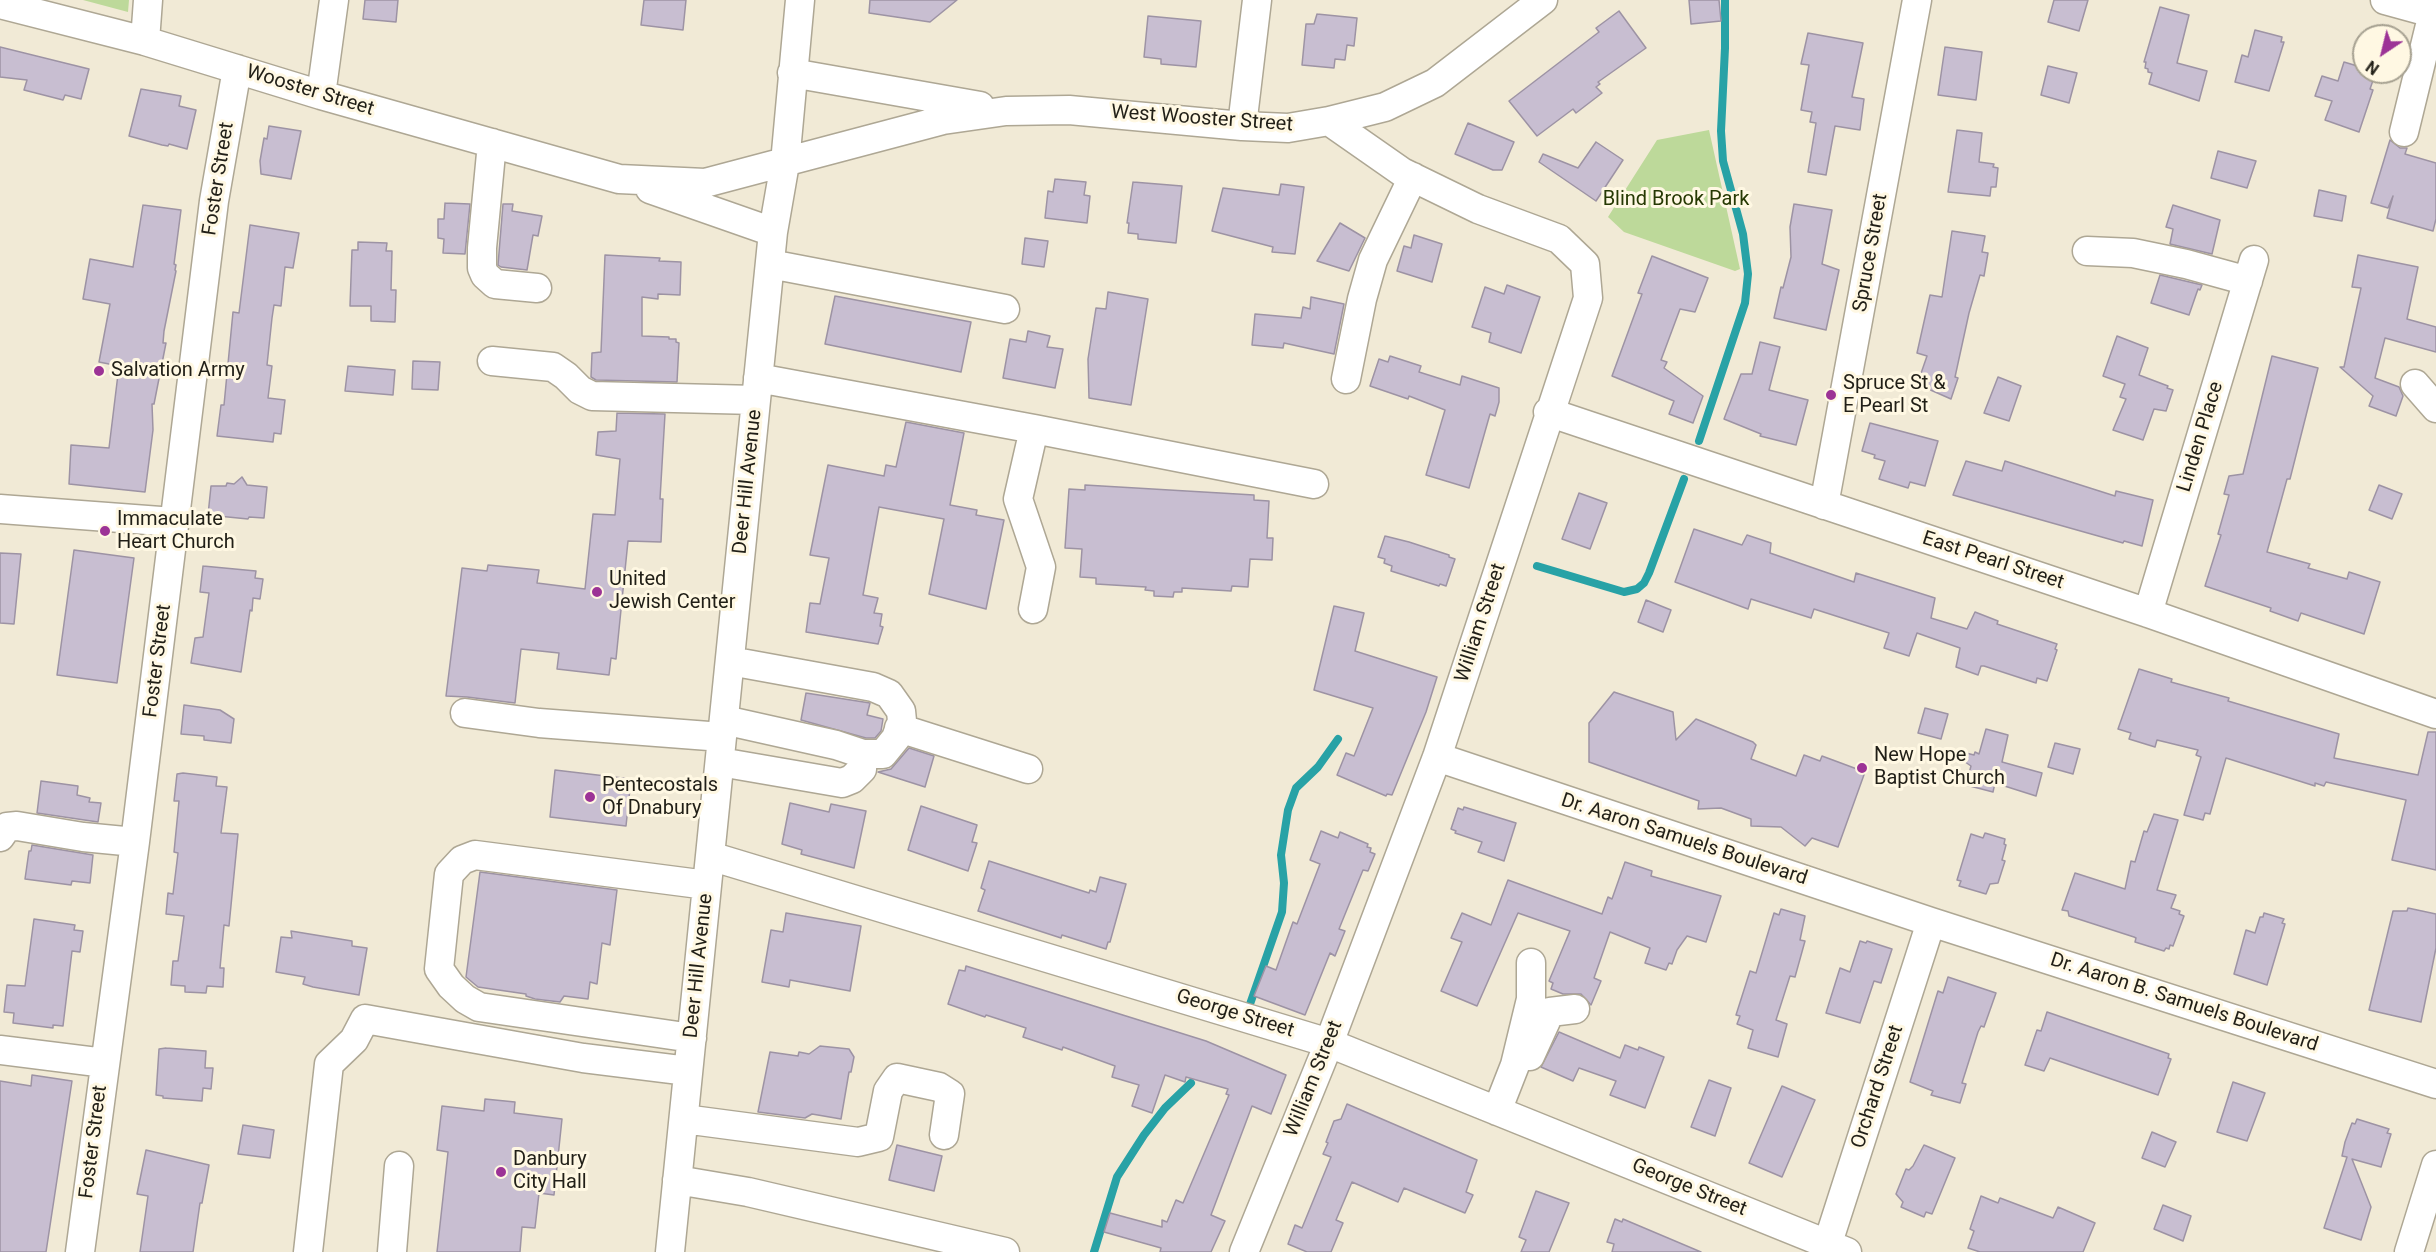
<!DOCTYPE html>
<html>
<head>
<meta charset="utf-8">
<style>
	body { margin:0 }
	#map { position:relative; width:2436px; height:1252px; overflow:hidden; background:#f1ead6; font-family:Roboto,sans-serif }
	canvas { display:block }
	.north { position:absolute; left:2352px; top:24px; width:60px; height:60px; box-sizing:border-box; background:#fff8e3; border:2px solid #a6a191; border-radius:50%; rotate:215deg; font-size:16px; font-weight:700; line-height:24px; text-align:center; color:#211f17 }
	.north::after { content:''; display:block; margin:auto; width:21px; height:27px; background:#9c3396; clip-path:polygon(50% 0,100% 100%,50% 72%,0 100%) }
</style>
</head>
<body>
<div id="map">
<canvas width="2436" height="1252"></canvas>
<div class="north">N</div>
</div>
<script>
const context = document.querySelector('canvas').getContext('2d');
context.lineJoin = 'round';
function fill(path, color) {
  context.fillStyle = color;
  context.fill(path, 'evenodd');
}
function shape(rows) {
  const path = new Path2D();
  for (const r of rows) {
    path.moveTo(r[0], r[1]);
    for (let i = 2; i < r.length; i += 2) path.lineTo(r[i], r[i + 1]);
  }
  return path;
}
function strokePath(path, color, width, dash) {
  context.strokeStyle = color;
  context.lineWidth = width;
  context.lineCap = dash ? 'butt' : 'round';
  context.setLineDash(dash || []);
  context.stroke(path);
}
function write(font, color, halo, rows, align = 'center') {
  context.font = font + ' Roboto,sans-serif';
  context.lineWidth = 6;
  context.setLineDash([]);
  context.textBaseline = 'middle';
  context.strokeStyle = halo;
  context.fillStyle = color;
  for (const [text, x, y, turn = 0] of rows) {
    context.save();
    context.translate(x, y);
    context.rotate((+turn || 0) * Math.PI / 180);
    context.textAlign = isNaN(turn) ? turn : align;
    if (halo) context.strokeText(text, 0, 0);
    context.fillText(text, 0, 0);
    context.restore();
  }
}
fill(shape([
	[83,0,129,0,128,12],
	[1709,130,1740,269,1735,271,1624,232,1608,217,1657,140]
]), '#bdd99a');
strokePath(shape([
	[1699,441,1745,303,1748,274,1743,234,1723,161,1721,131,1725,48,1725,0],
	[1537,566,1624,592,1637,589,1644,583,1649,573,1684,479],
	[1249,1007,1282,912,1284,883,1281,855,1288,810,1296,788,1318,767,1338,739],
	[1094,1252,1117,1177,1144,1135,1165,1108,1191,1083]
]), '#28a2a6', 8);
const building = shape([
	[365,0,398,0,396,22,363,19,365,0],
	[644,0,686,0,683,30,641,25,644,0],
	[870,0,957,0,930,22,869,13,870,0],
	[1689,0,1719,0,1721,21,1691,24,1689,0],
	[2054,0,2088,0,2079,31,2048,22,2054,0],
	[2160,7,2189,15,2177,63,2207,71,2199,101,2149,84,2152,73,2148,72,2148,69,2145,68,2146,62,2144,62,2160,7],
	[1619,11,1646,48,1598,82,1600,84,1596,87,1602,93,1576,113,1573,109,1537,136,1509,101,1599,32,1596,28,1619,11],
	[1317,14,1357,18,1354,46,1347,45,1345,60,1335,59,1334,68,1302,65,1306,24,1314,24,1317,14],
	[1148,16,1201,21,1196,67,1161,64,1161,59,1144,57,1148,16],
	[2255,30,2282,37,2281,42,2284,42,2269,91,2235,82,2242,55,2248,57,2255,30],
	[1808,33,1863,43,1852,97,1864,99,1860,130,1835,126,1826,175,1808,172,1816,123,1810,122,1812,112,1801,110,1809,65,1801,64,1808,33],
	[0,47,89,69,81,99,65,95,63,100,24,90,27,80,0,77,0,47],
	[1945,47,1982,52,1976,100,1938,95,1945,47],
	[2344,62,2364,68,2364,72,2376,72,2370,89,2373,90,2359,132,2325,120,2332,101,2315,96,2322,76,2338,81,2344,62],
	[2048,66,2077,73,2069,103,2041,95,2048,66],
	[141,89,181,96,179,106,196,110,187,149,169,144,168,146,162,145,129,136,141,89],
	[1468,123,1514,142,1502,170,1493,170,1455,154,1468,123],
	[269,126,301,131,291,179,261,174,260,161,264,138,267,139,269,126],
	[1957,130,1982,133,1979,162,1994,164,1993,167,1998,168,1996,187,1991,187,1990,196,1948,192,1957,130],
	[2390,140,2400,148,2407,148,2405,154,2436,163,2436,219,2433,231,2387,218,2393,196,2388,208,2371,203,2390,140],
	[1596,142,1623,160,1596,201,1539,162,1543,154,1578,168,1596,142],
	[2218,151,2256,161,2247,188,2211,178,2218,151],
	[1055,179,1086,182,1084,195,1090,196,1087,223,1045,218,1048,191,1053,192,1055,179],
	[1133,182,1182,186,1176,243,1138,239,1138,234,1128,233,1129,223,1127,223,1133,182],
	[1281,184,1304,187,1295,254,1272,252,1273,247,1212,231,1223,188,1279,195,1281,184],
	[2319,190,2346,196,2342,221,2314,216,2319,190],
	[445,203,470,204,465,254,443,253,444,239,438,238,438,219,444,219,445,203],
	[503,204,513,204,512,211,542,216,538,236,533,235,527,270,501,267,498,265,503,204],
	[1794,204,1832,210,1822,264,1839,270,1826,330,1774,318,1781,287,1783,288,1791,257,1790,227,1794,204],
	[143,205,181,210,174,264,176,265,175,270,176,271,164,331,163,343,166,343,154,404,152,404,153,430,145,492,69,484,71,445,109,448,119,366,99,362,110,304,83,299,90,259,133,267,143,205],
	[2173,205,2220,220,2212,254,2170,244,2173,229,2166,227,2173,205],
	[1340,223,1365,238,1349,271,1317,261,1340,223],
	[250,225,299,233,293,268,285,267,281,306,274,305,272,318,267,365,272,366,268,398,285,400,281,434,274,433,273,442,217,436,221,405,224,405,233,312,239,313,250,225],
	[1952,231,1985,236,1982,252,1988,253,1984,276,1980,275,1969,313,1955,377,1958,378,1951,399,1926,388,1927,385,1918,382,1927,356,1917,353,1930,295,1942,297,1952,231],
	[1414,235,1442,244,1432,282,1397,271,1404,246,1411,248,1414,235],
	[1025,238,1048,241,1044,267,1022,264,1025,238],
	[358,242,387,243,386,251,392,251,391,290,396,290,395,322,371,321,371,306,350,306,352,250,358,250,358,242],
	[605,255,660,258,659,261,681,262,680,295,658,294,658,299,642,297,642,336,669,337,669,339,676,339,676,342,679,343,677,382,596,380,591,377,592,353,601,352,605,255],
	[2358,255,2418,267,2407,319,2436,327,2436,352,2385,338,2375,378,2399,387,2403,396,2396,416,2369,406,2373,396,2340,367,2344,367,2361,288,2352,287,2358,255],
	[1652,256,1708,278,1695,312,1680,309,1661,360,1667,362,1664,368,1703,396,1693,423,1669,414,1674,401,1612,376,1642,294,1638,293,1652,256],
	[2160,275,2202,285,2200,290,2198,289,2189,315,2151,303,2160,275],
	[1507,285,1540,297,1521,353,1489,342,1491,333,1472,327,1485,287,1504,294,1507,285],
	[1108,292,1148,299,1131,405,1089,398,1088,359,1096,308,1106,309,1108,292],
	[835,296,971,322,961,372,825,344,835,296],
	[1311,297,1344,304,1334,354,1284,343,1283,348,1252,345,1255,314,1301,318,1303,307,1310,309,1311,297],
	[1028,331,1050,336,1047,347,1063,349,1055,388,1003,378,1010,339,1026,342,1028,331],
	[2117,336,2148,348,2139,375,2168,386,2167,388,2173,390,2166,411,2154,409,2143,440,2113,430,2126,399,2120,397,2125,384,2103,376,2117,336],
	[1760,342,1780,347,1769,390,1808,400,1796,445,1760,436,1761,434,1724,419,1741,374,1752,374,1760,342],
	[1390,356,1421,366,1419,372,1460,385,1462,376,1499,388,1499,402,1495,416,1490,414,1469,488,1426,475,1445,410,1409,396,1408,399,1370,386,1379,359,1388,362,1390,356],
	[2272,356,2318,368,2290,479,2287,479,2267,552,2310,564,2308,568,2347,579,2349,572,2380,582,2364,634,2301,613,2298,621,2270,611,2271,608,2205,586,2221,535,2218,534,2229,495,2224,494,2229,476,2243,474,2272,356],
	[413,361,440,362,438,390,412,389,413,361],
	[348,366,395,370,393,395,345,391,348,366],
	[1998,377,2021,386,2009,421,1984,413,1998,377],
	[617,413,665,414,660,499,663,499,661,542,628,541,616,659,611,658,609,675,557,669,559,653,521,649,515,703,467,697,446,696,462,568,487,571,488,565,539,570,537,583,585,589,593,514,615,515,620,459,596,455,598,432,616,431,617,413],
	[906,422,964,433,950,505,977,510,976,515,1004,520,986,609,929,594,944,519,879,507,863,595,878,598,874,613,882,614,880,626,883,627,878,644,806,632,810,603,820,604,829,558,810,555,828,465,884,476,886,465,896,467,906,422],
	[1870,423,1938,441,1925,486,1910,482,1908,488,1879,479,1885,461,1874,458,1875,455,1862,451,1870,423],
	[1966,461,2002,471,2005,461,2115,496,2116,491,2153,500,2142,546,2124,541,2123,543,1953,495,1966,461],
	[242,477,247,485,267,487,264,518,249,517,248,519,208,515,211,486,226,486,227,483,234,484,242,477],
	[1085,485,1254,495,1254,500,1269,501,1267,538,1273,538,1272,560,1250,559,1248,587,1232,586,1231,591,1182,588,1182,592,1174,592,1173,597,1154,596,1154,591,1145,590,1146,587,1096,584,1096,578,1080,577,1082,549,1065,548,1069,489,1085,490,1085,485],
	[2379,485,2402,494,2392,519,2369,510,2379,485],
	[1579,493,1607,503,1590,549,1562,539,1579,493],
	[1694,529,1742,545,1747,535,1771,543,1770,553,1854,582,1856,573,1935,598,1931,618,1967,629,1975,612,1998,621,1997,624,2057,644,2055,649,2057,650,2047,681,2037,678,2036,683,1984,666,1981,666,1978,675,1956,667,1960,648,1917,633,1909,656,1884,648,1889,633,1814,609,1811,618,1751,599,1748,609,1675,582,1694,529],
	[1385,536,1409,542,1449,555,1449,557,1455,559,1446,586,1440,584,1439,586,1391,571,1392,566,1384,563,1385,559,1378,557,1385,536],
	[74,550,134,558,117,683,57,675,74,550],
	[0,553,21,554,14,624,0,623,0,553],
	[203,566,256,571,255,578,263,579,260,599,253,598,252,611,250,610,241,672,191,663,195,638,203,637,209,593,200,592,203,566],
	[1646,600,1671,610,1663,632,1638,622,1646,600],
	[1334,606,1364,613,1355,651,1437,677,1426,712,1392,795,1387,794,1386,796,1337,775,1346,753,1354,756,1373,708,1314,690,1334,606],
	[2139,669,2172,679,2171,682,2229,698,2228,701,2339,734,2334,758,2418,775,2428,732,2436,732,2436,870,2392,860,2406,800,2326,782,2324,786,2315,783,2315,786,2226,758,2210,814,2205,813,2203,820,2184,815,2201,757,2196,755,2198,750,2157,740,2155,747,2129,739,2131,733,2118,729,2139,669],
	[1614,692,1673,712,1676,740,1696,719,1753,742,1756,745,1751,759,1796,776,1804,755,1820,761,1822,756,1865,772,1838,847,1812,838,1805,846,1781,827,1751,826,1751,819,1721,808,1698,809,1699,801,1589,762,1589,723,1614,692],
	[806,693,870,703,867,715,883,719,881,731,875,738,866,738,801,720,806,693],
	[184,705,220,710,234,719,231,743,204,740,204,736,181,734,184,705],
	[1925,708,1948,714,1941,739,1918,733,1925,708],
	[1986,729,2008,735,2002,762,2042,773,2036,796,1995,783,1993,792,1966,785,1971,766,1949,751,1950,749,1974,755,1975,752,1979,754,1986,729],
	[2055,743,2080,749,2073,774,2048,767,2055,743],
	[909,748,934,756,925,787,878,772,891,769,909,748],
	[555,770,631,779,626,826,550,817,555,770],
	[183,773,217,777,216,786,227,787,221,833,238,834,229,926,224,925,220,968,224,968,223,987,207,986,206,993,185,992,185,986,171,985,173,961,178,961,184,916,166,914,168,893,173,894,178,853,174,852,179,801,174,801,177,774,183,773],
	[41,781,78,786,77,795,90,798,89,802,101,803,98,822,37,813,41,781],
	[790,803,829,812,831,804,866,811,854,868,801,854,802,850,782,844,790,803],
	[921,806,977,825,972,842,977,843,968,871,908,850,921,806],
	[1464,807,1516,823,1504,861,1478,852,1482,842,1455,833,1456,831,1451,829,1458,808,1463,810,1464,807],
	[2154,814,2178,820,2157,890,2176,895,2171,908,2180,911,2179,914,2184,916,2173,946,2170,945,2169,949,2166,948,2164,951,2135,942,2136,938,2134,937,2069,916,2068,911,2062,910,2075,873,2125,889,2131,861,2135,862,2144,831,2147,832,2154,814],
	[1321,831,1338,838,1340,832,1368,844,1367,847,1371,848,1370,852,1375,854,1368,871,1363,870,1339,929,1345,931,1335,956,1330,953,1305,1015,1254,996,1266,966,1276,970,1293,922,1297,924,1320,864,1310,860,1321,831],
	[1985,833,2005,839,2004,844,2006,845,2002,860,2005,861,1998,883,1990,884,1986,894,1959,886,1961,881,1957,880,1971,834,1983,838,1985,833],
	[32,845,93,855,90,883,72,881,71,885,25,879,29,851,31,851,32,845],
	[989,861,1089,893,1090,890,1096,892,1100,877,1126,884,1110,942,1108,942,1106,949,1062,935,1061,938,978,911,985,890,981,888,989,861],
	[1625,862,1652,871,1651,876,1721,896,1706,942,1687,936,1677,950,1672,964,1669,963,1666,970,1645,963,1650,948,1610,932,1594,978,1601,981,1591,1005,1581,994,1563,994,1551,989,1553,983,1549,981,1570,931,1518,913,1477,1006,1441,991,1462,942,1451,938,1462,913,1491,925,1508,880,1602,914,1608,897,1612,899,1625,862],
	[480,872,617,890,610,945,602,943,597,984,590,982,588,999,564,996,560,1002,535,999,526,996,526,994,478,987,466,977,480,872],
	[2408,908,2436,914,2436,948,2421,1022,2369,1010,2393,911,2407,911,2408,908],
	[1781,909,1805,916,1800,940,1805,941,1795,977,1790,976,1776,1020,1787,1024,1778,1057,1748,1048,1753,1030,1737,1024,1740,1016,1736,1015,1750,971,1756,973,1774,913,1779,915,1781,909],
	[786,913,861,926,850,991,790,980,789,987,762,982,771,930,783,932,786,913],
	[2264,913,2284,919,2282,923,2285,924,2267,985,2234,974,2246,930,2255,933,2260,917,2263,917,2264,913],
	[34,919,75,925,74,930,83,931,80,952,72,951,63,1026,53,1025,53,1028,13,1023,14,1013,4,1012,7,985,25,986,34,919],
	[291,931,352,941,352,946,367,948,359,995,313,987,303,984,305,977,276,972,281,937,292,938,291,931],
	[1860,941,1866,943,1867,941,1892,949,1881,983,1874,981,1860,1023,1826,1013,1840,968,1850,972,1860,941],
	[966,966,1206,1041,1286,1075,1271,1114,1252,1106,1211,1215,1225,1221,1211,1252,1160,1252,1161,1248,1104,1232,1110,1213,1162,1227,1162,1220,1167,1222,1176,1200,1183,1203,1229,1095,1226,1094,1228,1089,1186,1077,1185,1082,1165,1075,1152,1113,1132,1106,1139,1085,1112,1077,1115,1066,1063,1047,1062,1050,1023,1037,1026,1028,986,1015,985,1017,948,1004,959,970,965,971,966,966],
	[1948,977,1996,993,1984,1027,1981,1026,1978,1032,1962,1083,1966,1084,1960,1103,1931,1095,1933,1091,1910,1082,1938,991,1943,993,1948,977],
	[2047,1012,2169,1054,2168,1058,2171,1059,2158,1095,2050,1058,2044,1071,2025,1065,2037,1030,2041,1031,2047,1012],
	[1559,1032,1620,1058,1625,1045,1638,1050,1639,1047,1664,1057,1645,1108,1610,1095,1616,1081,1579,1068,1573,1081,1541,1067,1559,1032],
	[820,1046,849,1049,854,1057,851,1072,849,1072,841,1119,812,1114,805,1118,758,1112,770,1052,798,1056,799,1052,809,1054,820,1046],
	[166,1048,206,1051,205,1068,213,1068,211,1089,203,1088,202,1101,163,1098,163,1096,156,1095,159,1049,166,1048],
	[32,1075,72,1081,46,1252,0,1252,0,1081,31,1086,32,1075],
	[1709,1080,1731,1088,1715,1136,1691,1127,1709,1080],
	[2233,1082,2265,1093,2247,1141,2217,1132,2233,1082],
	[1782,1086,1815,1100,1782,1177,1749,1163,1782,1086],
	[485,1099,515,1102,514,1113,562,1119,554,1195,539,1193,535,1228,522,1227,520,1252,437,1252,448,1152,437,1150,442,1106,484,1111,485,1099],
	[1347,1104,1477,1160,1466,1192,1473,1195,1465,1213,1404,1188,1398,1202,1352,1182,1336,1220,1343,1223,1331,1252,1307,1252,1288,1244,1295,1225,1302,1228,1331,1157,1323,1154,1328,1143,1326,1142,1334,1121,1341,1119,1347,1104],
	[2357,1119,2389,1129,2387,1133,2391,1134,2381,1167,2352,1159,2371,1207,2361,1240,2324,1228,2347,1157,2342,1156,2345,1142,2352,1123,2355,1124,2357,1119],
	[243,1125,274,1130,270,1158,238,1154,243,1125],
	[2152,1132,2176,1142,2165,1167,2142,1158,2152,1132],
	[897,1145,942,1156,934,1191,889,1180,897,1145],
	[1924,1145,1955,1158,1932,1214,1926,1212,1924,1217,1901,1207,1903,1202,1896,1194,1906,1169,1909,1170,1913,1166,1924,1145],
	[146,1150,209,1165,202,1203,200,1203,193,1252,140,1252,148,1196,137,1194,146,1150],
	[1536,1191,1569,1203,1549,1252,1521,1252,1526,1240,1519,1237,1536,1191],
	[1981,1196,1998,1203,2000,1198,2053,1218,2058,1207,2095,1223,2083,1252,1980,1252,1968,1248,1974,1231,1970,1229,1981,1196],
	[2163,1205,2191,1216,2183,1241,2154,1229,2163,1205],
	[1615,1219,1622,1222,1623,1219,1701,1252,1612,1252,1614,1244,1607,1242,1615,1219]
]);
fill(building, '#c8bed1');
strokePath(building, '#9d93a4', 1.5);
const minor = shape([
	[2385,0,2436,14],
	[0,4,145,41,321,95,619,179,705,183,943,120,1006,111,1069,110,1242,126,1288,128,1329,121,1385,107,1435,83,1543,0],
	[145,41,148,0],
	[792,73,980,106],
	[321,95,334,0],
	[1242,126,1257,0],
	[2404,132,2433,13],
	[492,143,482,248,482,268,485,275,495,284,537,288],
	[650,189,773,232],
	[2087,251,2133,253,2186,264,2248,281],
	[770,264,1005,309],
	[492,361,553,367,566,376,580,390,592,396,756,400],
	[758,378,1034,429,1018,499,1041,567,1033,609],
	[1346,379,1362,299,1373,260,1413,177],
	[2415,384,2436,408],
	[1548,412,2148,613,2436,714],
	[1034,429,1314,484],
	[1824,505,1917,0],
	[0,509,174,522],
	[2148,613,2254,260],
	[465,713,539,723,722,737],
	[724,720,836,745,863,754,883,754,896,738,902,721,901,711,889,694,873,687,730,661],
	[899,728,1028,769],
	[1437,757,1931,922,2436,1084],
	[720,762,842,783,852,779,862,769,863,754],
	[0,837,7,827,17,826,83,837,135,842],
	[710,856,1329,1043,1847,1252],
	[692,1038,479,1007,465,999,451,986,439,969,449,874,462,860,475,855,707,885],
	[0,1050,105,1063],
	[1530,1056,1550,1012,1575,1009],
	[1497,1111,1515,1065,1531,999,1531,963],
	[684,1119,858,1142,879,1137,888,1091,897,1078,939,1087,950,1094,944,1135],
	[677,1180,748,1192,1005,1252],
	[80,1252,135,842,214,201,237,69],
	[308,1252,329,1064,354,1040,365,1019,583,1058,688,1071],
	[392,1252,399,1166],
	[670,1252,773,232,785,163,800,0],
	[1244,1252,1329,1043,1437,757,1588,298,1585,264,1559,239,1478,209,1402,172,1329,121],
	[1825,1252,1931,922],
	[2409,1252,2436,1165]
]);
strokePath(minor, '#aea794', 31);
strokePath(minor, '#fff', 28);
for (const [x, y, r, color] of [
	[99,371,6,"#9c3396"],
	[1831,395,6,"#9c3396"],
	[105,531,6,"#9c3396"],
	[597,592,6,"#9c3396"],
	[1862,768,6,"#9c3396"],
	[590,797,6,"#9c3396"],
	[501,1172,6,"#9c3396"]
]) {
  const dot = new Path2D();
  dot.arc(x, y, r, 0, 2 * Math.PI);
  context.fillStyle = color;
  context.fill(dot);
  strokePath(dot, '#fff8e3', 2);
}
write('20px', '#211f17', '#fff8e3', [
	["Wooster Street",310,91,17],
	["West Wooster Street",1202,119,4],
	["Foster Street",219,179,-81],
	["Spruce Street",1871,253,-80],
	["Linden Place",2201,437,-73],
	["Deer Hill Avenue",748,482,-84],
	["East Pearl Street",1993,561,18],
	["William Street",1481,623,-72],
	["Foster Street",158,661,-83],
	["Dr. Aaron Samuels Boulevard",1684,840,18],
	["Deer Hill Avenue",699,966,-84],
	["Dr. Aaron B. Samuels Boulevard",2184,1003,18],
	["George Street",1235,1014,17],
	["William Street",1314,1079,-68],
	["Orchard Street",1878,1087,-72],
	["Foster Street",94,1142,-83],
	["George Street",1689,1188,22]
]);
write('20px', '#263903', '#fff8e3', [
	["Blind Brook Park",1676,200]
]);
write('20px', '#211f17', '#fff8e3', [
	["Salvation Army",111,371],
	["Spruce St &",1843,384],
	["E Pearl St",1843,407],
	["Immaculate",117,520],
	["Heart Church",117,543],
	["United",609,580],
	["Jewish Center",609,603],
	["New Hope",1874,756],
	["Baptist Church",1874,779],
	["Pentecostals",602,786],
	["Of Dnabury",602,809],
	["Danbury",513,1160],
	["City Hall",513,1183]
], 'left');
</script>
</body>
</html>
